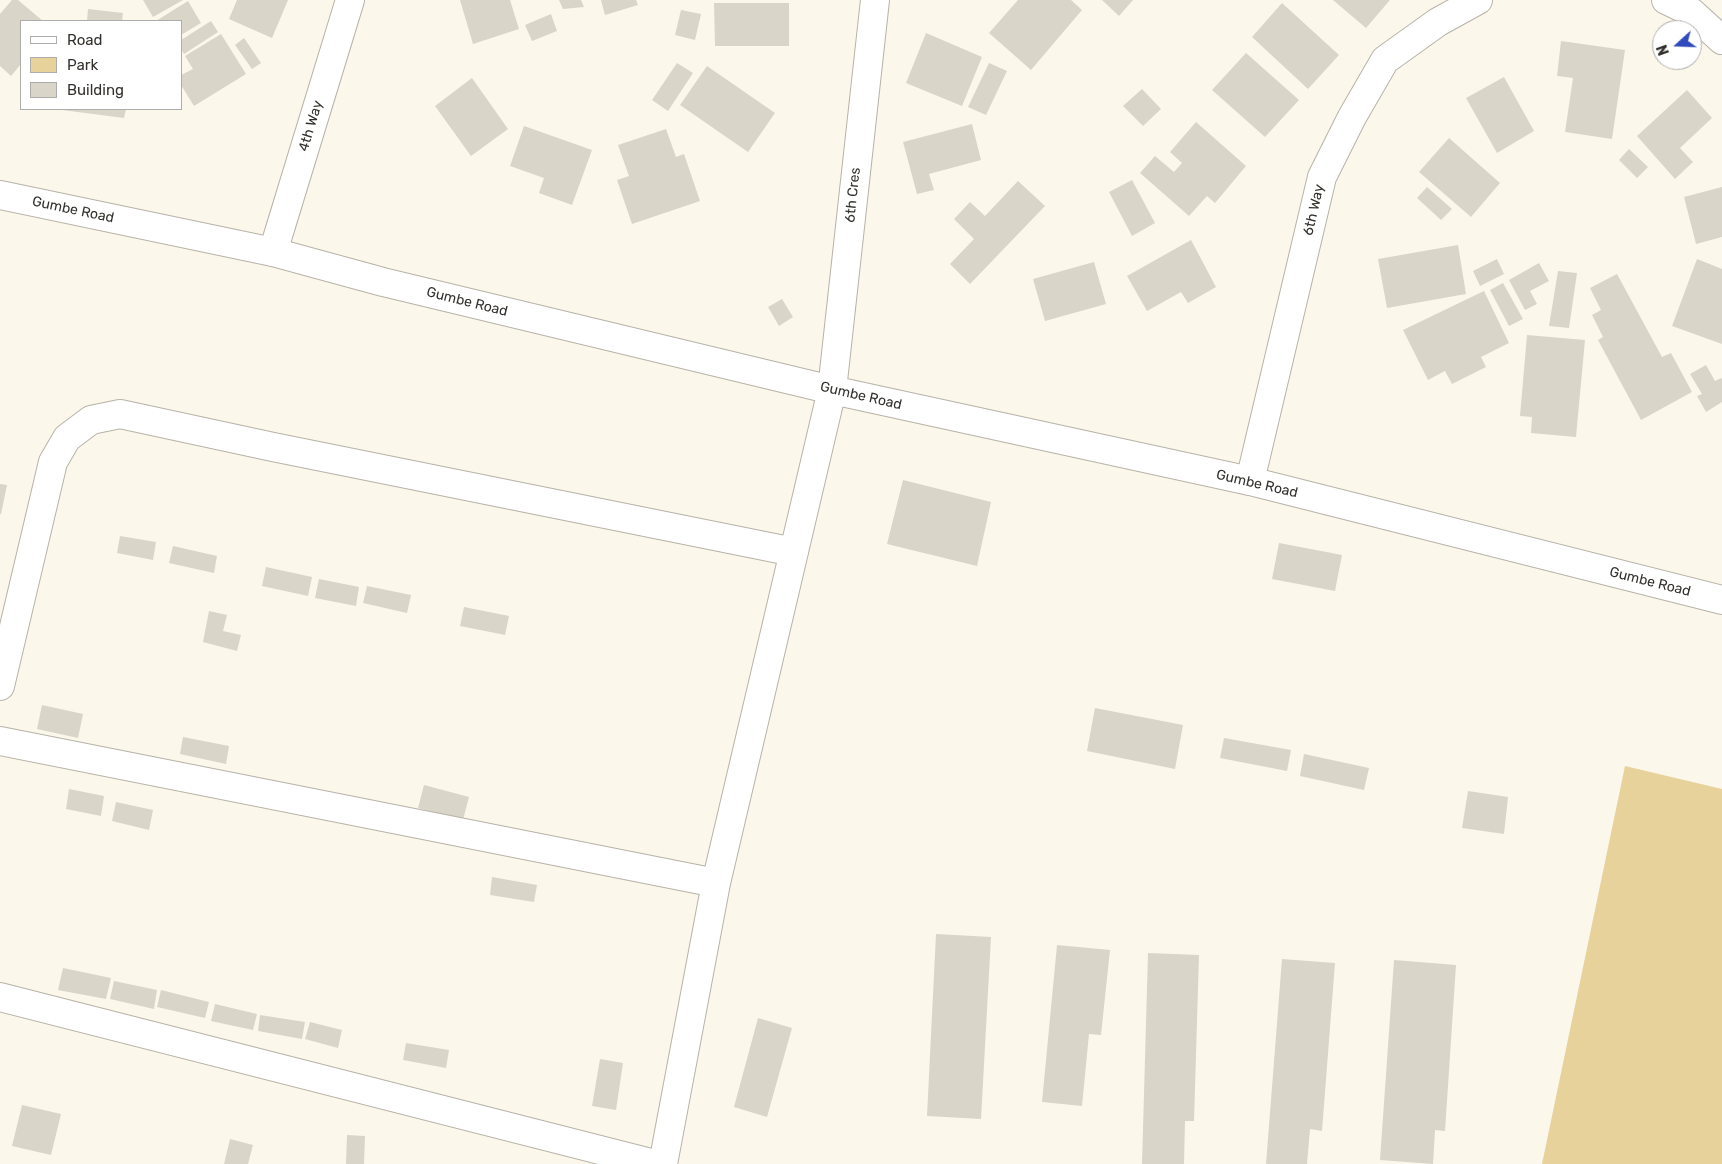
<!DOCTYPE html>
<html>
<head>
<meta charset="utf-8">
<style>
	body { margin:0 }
	#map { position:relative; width:1722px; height:1164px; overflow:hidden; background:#fcf7eb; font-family:Rubik,sans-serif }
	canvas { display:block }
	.legend { position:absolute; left:20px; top:20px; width:162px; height:90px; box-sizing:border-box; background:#fff; border:1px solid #adadab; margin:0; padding:6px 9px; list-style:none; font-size:15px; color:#33312d }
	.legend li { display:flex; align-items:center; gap:10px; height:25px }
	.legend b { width:25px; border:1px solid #adadab }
	.north { position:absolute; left:1652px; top:20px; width:50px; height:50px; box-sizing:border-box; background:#fff; border:1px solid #adadab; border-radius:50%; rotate:250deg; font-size:14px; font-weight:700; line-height:20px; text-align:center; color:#33312d }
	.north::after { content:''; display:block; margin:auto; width:18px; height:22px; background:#304abb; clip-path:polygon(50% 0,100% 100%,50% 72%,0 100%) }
</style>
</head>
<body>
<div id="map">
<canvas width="1722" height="1164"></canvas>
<ul class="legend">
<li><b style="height:6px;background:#fff"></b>Road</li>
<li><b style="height:14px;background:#e8d29b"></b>Park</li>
<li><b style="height:14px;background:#d9d5c9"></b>Building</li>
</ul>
<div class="north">N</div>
</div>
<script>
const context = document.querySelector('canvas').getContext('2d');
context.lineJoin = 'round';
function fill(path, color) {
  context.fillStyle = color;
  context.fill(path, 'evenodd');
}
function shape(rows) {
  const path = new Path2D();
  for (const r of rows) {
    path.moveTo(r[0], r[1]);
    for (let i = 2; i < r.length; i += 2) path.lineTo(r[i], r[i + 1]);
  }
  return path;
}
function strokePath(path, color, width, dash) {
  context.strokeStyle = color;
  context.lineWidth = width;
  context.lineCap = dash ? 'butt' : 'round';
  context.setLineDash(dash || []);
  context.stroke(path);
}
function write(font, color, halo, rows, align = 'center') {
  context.font = font + ' Rubik,sans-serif';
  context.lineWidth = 4.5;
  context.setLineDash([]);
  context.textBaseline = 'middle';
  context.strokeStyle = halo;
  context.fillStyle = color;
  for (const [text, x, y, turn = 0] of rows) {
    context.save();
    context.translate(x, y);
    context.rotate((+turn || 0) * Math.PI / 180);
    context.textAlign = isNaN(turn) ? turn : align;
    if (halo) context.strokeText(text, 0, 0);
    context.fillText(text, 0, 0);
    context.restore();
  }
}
fill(shape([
	[1625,766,1722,789,1722,1164,1542,1164]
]), '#e8d29b');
fill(shape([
	[12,0,18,0,43,21,21,21,21,64,11,76,0,66,0,14],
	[143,0,183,0,153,17],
	[237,0,288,0,272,38,229,19],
	[460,0,510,0,519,29,473,44],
	[559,0,581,0,584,7,563,9],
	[601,0,636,0,638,5,605,15],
	[1018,0,1071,0,1082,10,1031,70,989,33],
	[1102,0,1133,0,1119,16],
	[1333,0,1390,0,1366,28],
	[188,1,201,23,181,35,181,21,156,21],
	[714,3,789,3,789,46,715,46],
	[1282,3,1339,55,1308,89,1252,37],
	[88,9,123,13,122,21,87,21],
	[681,10,701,14,695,40,675,35],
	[551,14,557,31,532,41,525,25],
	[211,21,218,32,184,54,181,49,181,40],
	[926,33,982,57,962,106,906,83],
	[221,34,246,74,194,106,181,85,181,75,193,69,185,56],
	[244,38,261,63,252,69,235,45],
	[1561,41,1625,50,1612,139,1565,132,1573,78,1557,76],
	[1246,53,1299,100,1265,137,1212,90],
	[677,63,693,73,668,111,652,100],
	[989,63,1007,71,986,115,968,107],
	[707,66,775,113,748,152,680,105],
	[1504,77,1534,131,1497,153,1466,98],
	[472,78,508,129,471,156,435,106],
	[1142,89,1161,109,1143,126,1123,106],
	[1687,90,1712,118,1680,148,1693,162,1675,179,1637,136],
	[62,109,126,109,124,118,62,110],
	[1196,122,1246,166,1215,203,1207,196,1189,216,1140,173,1155,156,1174,172,1182,163,1170,152],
	[972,124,981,160,929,174,934,190,917,194,903,142],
	[524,126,592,150,572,205,539,193,544,178,510,166],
	[666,129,676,157,684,154,700,201,632,224,617,180,629,176,618,145],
	[1449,138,1500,183,1471,217,1419,172],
	[1629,149,1648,167,1637,178,1619,160],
	[1132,180,1155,223,1132,236,1109,192],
	[1018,181,1045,206,970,284,950,264,974,239,954,219,970,202,985,216],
	[1427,187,1452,209,1441,220,1417,198],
	[1722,187,1722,237,1696,244,1684,197],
	[1191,240,1216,287,1188,303,1181,292,1147,311,1127,276],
	[1458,245,1466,294,1387,308,1378,259],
	[1497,259,1504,274,1480,286,1473,271],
	[1697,259,1722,269,1722,344,1672,326],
	[1094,262,1106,304,1045,321,1033,279],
	[1539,263,1549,281,1530,291,1537,304,1525,310,1509,280],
	[1558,271,1577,273,1569,328,1549,326],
	[1617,274,1662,357,1671,353,1692,392,1641,420,1598,340,1603,337,1592,315,1601,310,1590,288],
	[1503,283,1523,319,1509,326,1490,290],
	[1484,291,1509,343,1481,357,1486,367,1452,384,1445,371,1428,380,1403,330],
	[782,299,793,317,779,326,768,307],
	[1527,335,1585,340,1576,437,1531,433,1532,417,1520,416],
	[1706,365,1715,381,1721,378,1722,379,1722,402,1706,412,1697,396,1702,394,1690,374],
	[903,480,991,502,977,566,887,544],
	[0,484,7,485,1,514,0,514],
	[120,536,156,542,153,560,117,553],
	[1279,543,1342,555,1335,591,1272,579],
	[173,546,217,556,214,573,169,563],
	[266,567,312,577,308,596,262,586],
	[319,579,359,587,356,606,315,598],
	[367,586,411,595,407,613,363,603],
	[464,607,509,616,505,635,460,626],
	[209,611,227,615,223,631,241,635,237,651,203,642],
	[42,705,83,714,78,738,37,729],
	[1095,708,1183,725,1175,769,1087,751],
	[183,737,229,746,226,764,180,754],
	[1224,738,1291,750,1287,771,1220,758],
	[1304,754,1369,768,1364,790,1300,776],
	[424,785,469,797,463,820,418,808],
	[69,789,104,796,101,816,66,809],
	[1468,791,1508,797,1504,834,1462,828],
	[116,802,153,810,149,830,112,821],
	[492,877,537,885,534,902,490,895],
	[936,934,991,937,981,1119,927,1116],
	[1057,945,1110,950,1101,1035,1089,1034,1082,1106,1042,1102],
	[1148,953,1199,955,1194,1121,1185,1121,1184,1164,1142,1164],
	[1282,959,1335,963,1322,1131,1310,1129,1307,1164,1266,1164],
	[1394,960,1456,965,1445,1131,1435,1130,1433,1164,1380,1160],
	[63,968,111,978,106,999,58,990],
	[114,981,157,990,154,1009,110,999],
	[161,990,209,1002,205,1018,157,1007],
	[215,1004,257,1014,253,1030,211,1021],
	[260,1015,305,1022,302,1039,258,1031],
	[758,1018,792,1028,767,1117,734,1107],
	[310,1022,342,1030,338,1048,305,1039],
	[406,1043,449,1050,446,1068,403,1060],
	[600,1059,623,1063,616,1110,592,1106],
	[22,1105,61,1114,51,1155,12,1146],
	[347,1135,365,1136,364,1164,346,1164],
	[230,1139,253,1145,248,1164,224,1164]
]), '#d9d5c9');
const minor = shape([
	[1666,0,1691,12,1722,40],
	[273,252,350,0],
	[1250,481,1322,177,1352,117,1385,60,1438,22,1478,0],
	[0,686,53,462,67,438,91,420,120,414,273,447,794,552],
	[0,741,716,883],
	[0,997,655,1164],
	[663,1164,716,883,832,390,875,0]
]);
const tertiary = shape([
	[0,195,273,252,383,282,832,390,1250,481,1722,600]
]);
strokePath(minor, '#b8b3a8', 30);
strokePath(tertiary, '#b8b3a8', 30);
strokePath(minor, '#fff', 28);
strokePath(tertiary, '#fff', 28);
write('14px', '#33312d', '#fff', [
	["4th Way",311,126,-73],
	["6th Cres",853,195,-84],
	["Gumbe Road",73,210,12],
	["6th Way",1314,210,-77],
	["Gumbe Road",467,302,14],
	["Gumbe Road",861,396,13],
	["Gumbe Road",1257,484,13],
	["Gumbe Road",1650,582,14]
]);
</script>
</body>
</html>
